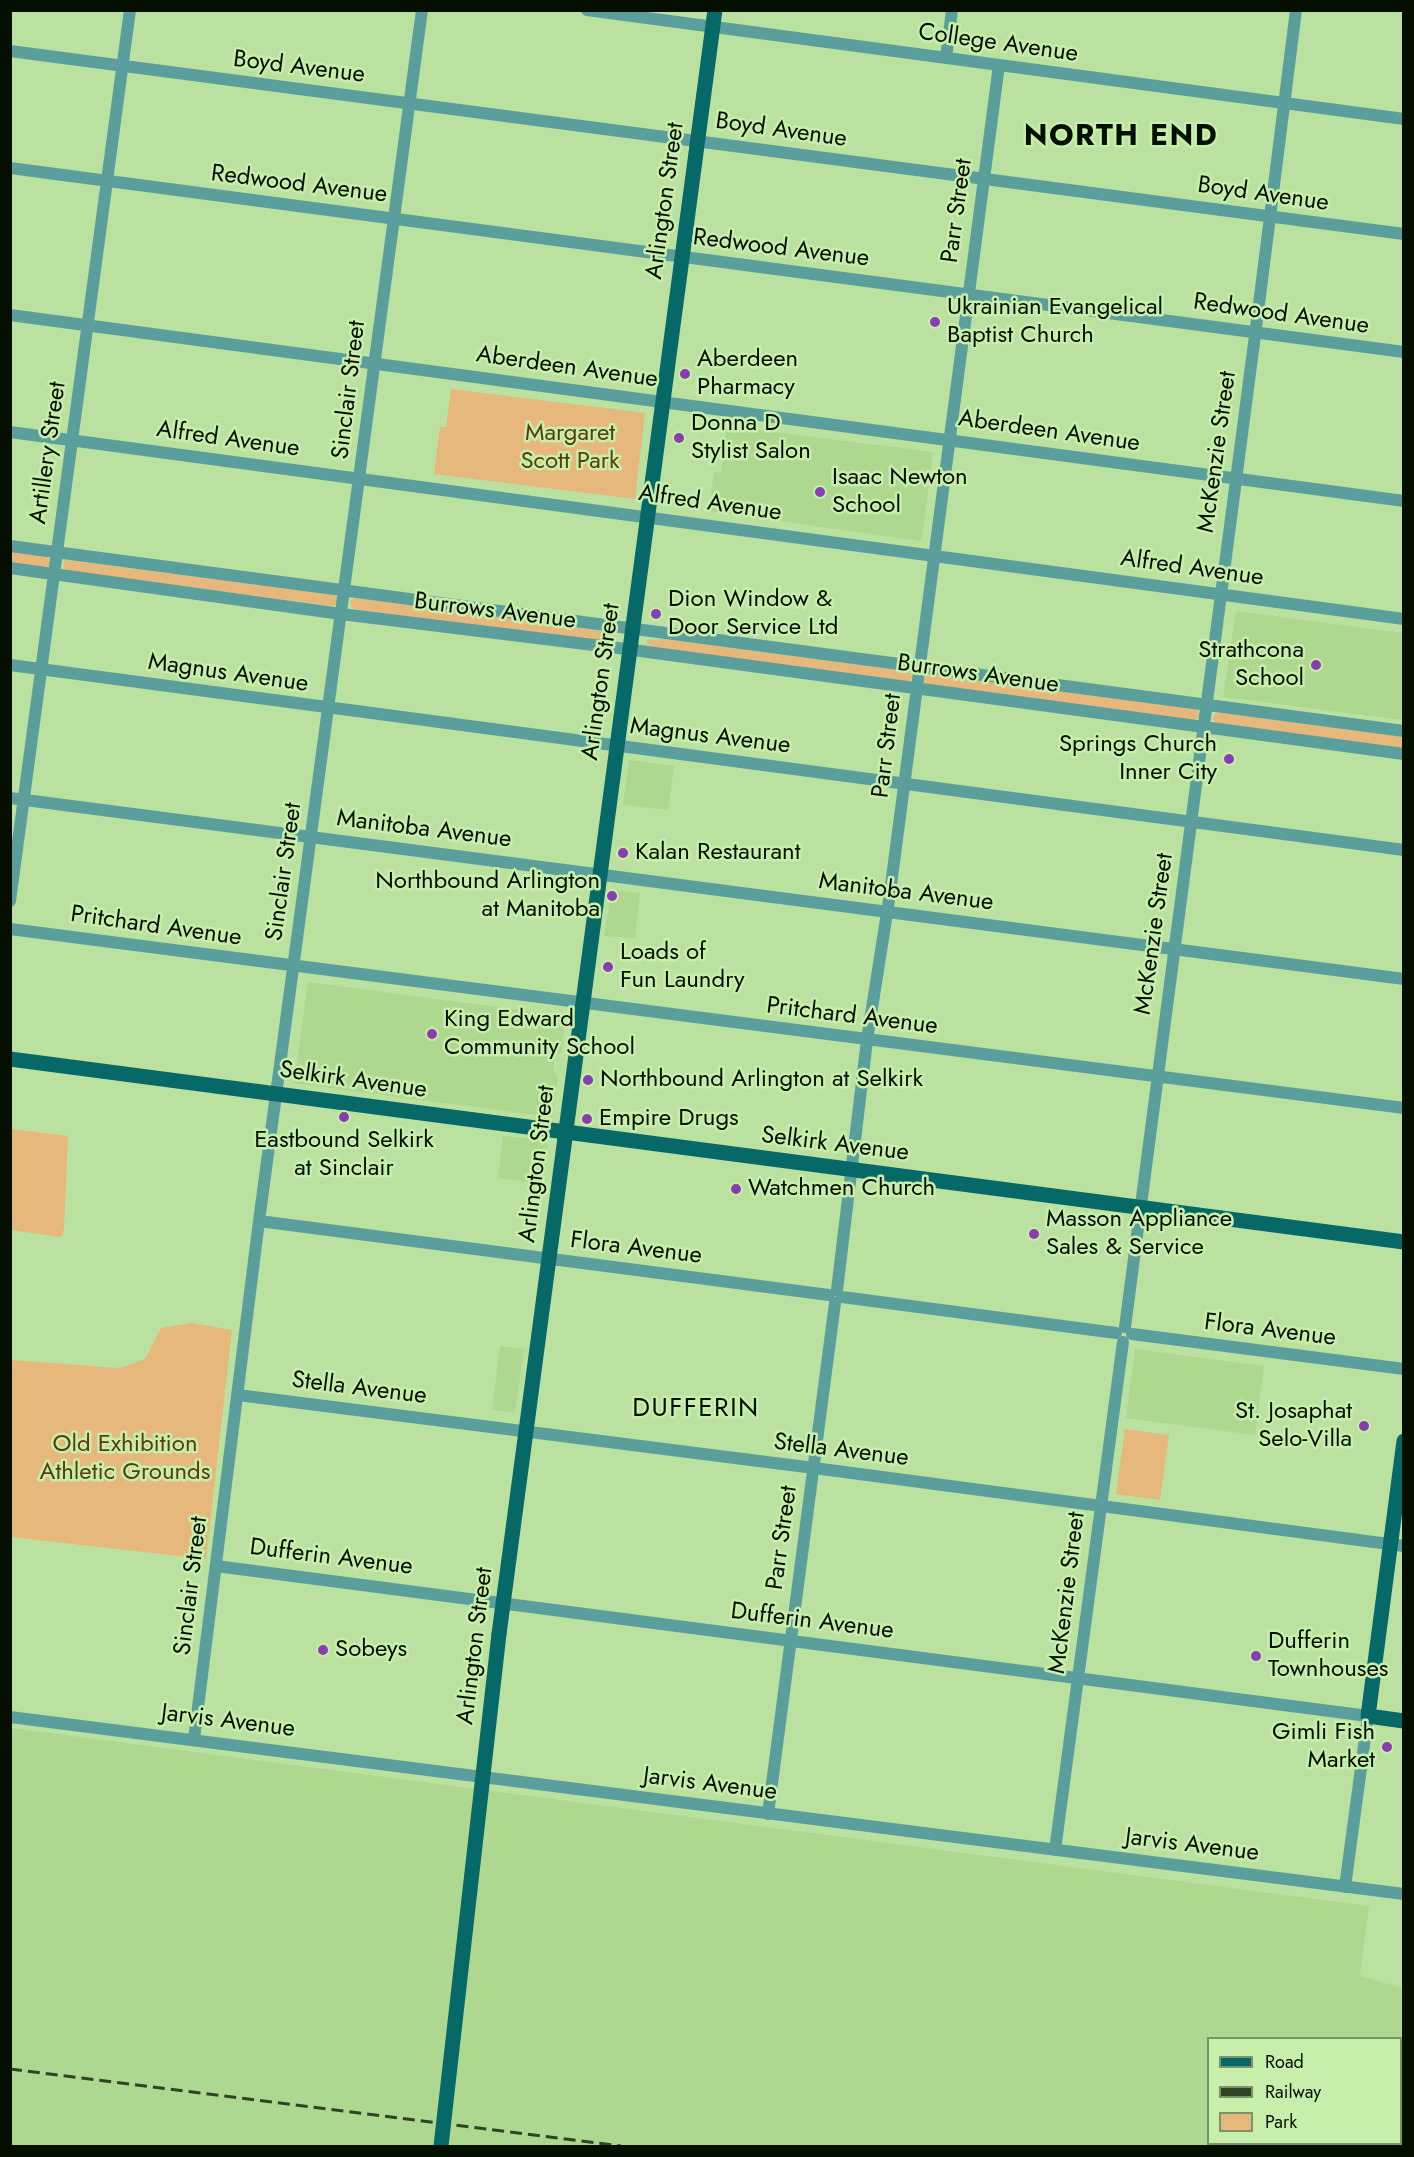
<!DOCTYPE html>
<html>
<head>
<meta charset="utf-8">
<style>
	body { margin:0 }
	#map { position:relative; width:1414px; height:2157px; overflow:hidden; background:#bae19f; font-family:Jost,sans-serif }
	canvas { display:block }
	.frame { position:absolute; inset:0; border:12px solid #040f00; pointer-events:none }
	.legend { position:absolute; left:1207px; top:2037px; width:195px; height:108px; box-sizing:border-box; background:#c7eeab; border:2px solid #799567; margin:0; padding:8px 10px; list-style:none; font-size:18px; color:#040f00 }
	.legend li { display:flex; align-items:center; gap:12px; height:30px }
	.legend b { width:30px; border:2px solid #799567 }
</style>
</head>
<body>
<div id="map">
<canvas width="1414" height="2157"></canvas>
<div class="frame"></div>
<ul class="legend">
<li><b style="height:8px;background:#076967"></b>Road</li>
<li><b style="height:8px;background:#314327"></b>Railway</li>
<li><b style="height:16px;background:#e6b87c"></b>Park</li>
</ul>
</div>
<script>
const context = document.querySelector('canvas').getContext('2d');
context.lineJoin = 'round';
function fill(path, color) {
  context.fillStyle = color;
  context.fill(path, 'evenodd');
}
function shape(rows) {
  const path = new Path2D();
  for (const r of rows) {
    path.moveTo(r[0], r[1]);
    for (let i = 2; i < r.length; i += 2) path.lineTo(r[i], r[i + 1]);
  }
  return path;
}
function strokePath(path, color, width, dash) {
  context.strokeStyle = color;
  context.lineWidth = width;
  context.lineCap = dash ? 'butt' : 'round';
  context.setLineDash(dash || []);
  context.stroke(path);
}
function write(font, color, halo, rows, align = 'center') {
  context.font = font + ' Jost,sans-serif';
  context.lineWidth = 5;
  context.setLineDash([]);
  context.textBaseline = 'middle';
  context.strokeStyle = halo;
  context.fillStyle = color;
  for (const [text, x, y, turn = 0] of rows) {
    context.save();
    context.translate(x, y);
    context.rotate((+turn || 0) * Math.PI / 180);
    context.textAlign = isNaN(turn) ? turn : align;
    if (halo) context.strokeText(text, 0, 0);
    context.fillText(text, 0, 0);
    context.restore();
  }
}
fill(shape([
	[727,426,933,452,922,538,920,541,709,511,714,472,721,473],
	[1236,611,1403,633,1403,720,1223,697],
	[629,760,674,766,668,810,623,805],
	[612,890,640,893,635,938,604,936],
	[308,982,566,1016,561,1052,555,1057,553,1069,558,1076,553,1114,550,1117,294,1083],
	[503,1136,545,1140,548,1148,543,1184,498,1178],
	[500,1346,524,1349,515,1413,492,1410],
	[1135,1349,1264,1366,1255,1435,1126,1418],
	[11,1728,1369,1906,1360,1976,1403,1988,1403,2146,11,2146],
	[1208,2038,1400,2038,1400,2144,1208,2144]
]), '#aed88f');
fill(shape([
	[451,389,645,413,635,499,434,474,440,427,446,427],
	[11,552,47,557,51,560,50,566,45,567,11,563],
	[66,560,334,595,338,598,337,604,332,606,68,571,63,567,64,561],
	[356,598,596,630,615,636,615,639,594,641,354,609,352,608,350,602,351,600],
	[663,639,907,671,910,672,912,677,909,682,655,648,647,644,647,640],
	[927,674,1195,709,1199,712,1200,715,1196,719,1193,720,926,684,924,678],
	[1217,712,1403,737,1403,748,1216,723,1212,719],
	[11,1129,68,1136,64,1229,61,1237,11,1230],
	[192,1323,232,1330,206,1559,11,1537,11,1360,120,1368,145,1359,161,1328],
	[1125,1429,1169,1435,1160,1500,1116,1494]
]), '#e6b87c');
strokePath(shape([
	[587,10,1404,119],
	[10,51,1404,234],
	[946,58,952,10],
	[10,168,1404,352],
	[10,315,1404,501],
	[10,432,1404,619],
	[10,546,1404,731],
	[10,568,341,614,618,648,1404,754],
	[10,665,1404,850],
	[10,798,1404,979],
	[10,901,130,10],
	[10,929,1404,1108],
	[259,1221,829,1295],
	[837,1290,867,1040,889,900,999,65],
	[842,1297,1116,1333],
	[1125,1327,1257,320,1296,10],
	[1132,1334,1404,1369],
	[238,1395,814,1468,1404,1546],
	[216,1566,1368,1716,1345,1887],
	[10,1717,1404,1894],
	[194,1739,259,1221,422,10],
	[768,1814,835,1303],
	[1055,1850,1123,1342]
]), '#5a9f9c', 12);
strokePath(shape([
	[10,1059,1404,1242],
	[1404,1441,1368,1716,1404,1721],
	[499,1634,715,10]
]), '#076967', 15);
strokePath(shape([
	[10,2069,621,2146]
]), '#314327', 3, [12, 6]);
strokePath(shape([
	[441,2146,499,1634]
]), '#076967', 15);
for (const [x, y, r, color] of [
	[935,322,6,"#893dae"],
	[685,374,6,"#893dae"],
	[679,438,6,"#893dae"],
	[820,492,6,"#893dae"],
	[656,614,6,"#893dae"],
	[1316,665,6,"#893dae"],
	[1229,759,6,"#893dae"],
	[623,853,6,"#893dae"],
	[612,896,6,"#893dae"],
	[608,967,6,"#893dae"],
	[432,1034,6,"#893dae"],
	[588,1080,6,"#893dae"],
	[344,1117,6,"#893dae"],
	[587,1119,6,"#893dae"],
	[736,1189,6,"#893dae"],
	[1034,1234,6,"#893dae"],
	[1364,1426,6,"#893dae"],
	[323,1650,6,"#893dae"],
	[1256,1656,6,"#893dae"],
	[1387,1747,6,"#893dae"]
]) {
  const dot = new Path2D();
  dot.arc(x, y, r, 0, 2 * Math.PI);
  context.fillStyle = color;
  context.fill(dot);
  strokePath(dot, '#c7eeab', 2);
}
write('24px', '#040f00', '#c7eeab', [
	["College Avenue",998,44,8],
	["Boyd Avenue",299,68,7],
	["Boyd Avenue",781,131,8],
	["Redwood Avenue",299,185,7],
	["Boyd Avenue",1263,195,8],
	["Arlington Street",666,201,-82],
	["Parr Street",958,211,-82],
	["Redwood Avenue",781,249,7],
	["Redwood Avenue",1281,315,8],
	["Aberdeen Avenue",567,368,8],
	["Sinclair Street",350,390,-83],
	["Aberdeen Avenue",1049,432,8],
	["Alfred Avenue",228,440,8],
	["McKenzie Street",1218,452,-82],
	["Artillery Street",49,453,-82],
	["Alfred Avenue",710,504,8],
	["Alfred Avenue",1192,569,8],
	["Burrows Avenue",495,612,7],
	["Magnus Avenue",228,674,8],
	["Burrows Avenue",978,675,8],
	["Arlington Street",602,682,-82],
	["Magnus Avenue",710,737,7],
	["Parr Street",888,746,-83],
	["Manitoba Avenue",424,830,7],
	["Sinclair Street",285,872,-82],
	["Manitoba Avenue",906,893,7],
	["Pritchard Avenue",156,927,8],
	["McKenzie Street",1155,934,-82],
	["Pritchard Avenue",852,1017,7],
	["Selkirk Avenue",353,1081,8],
	["Selkirk Avenue",835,1145,7],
	["Arlington Street",538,1164,-83],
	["Flora Avenue",636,1249,7],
	["Flora Avenue",1270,1331,7],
	["Stella Avenue",359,1389,7],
	["Stella Avenue",841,1451,7],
	["Parr Street",783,1538,-82],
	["Dufferin Avenue",331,1558,7],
	["Sinclair Street",192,1586,-83],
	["McKenzie Street",1068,1593,-83],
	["Dufferin Avenue",812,1622,7],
	["Arlington Street",476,1646,-83],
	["Jarvis Avenue",228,1722,7],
	["Jarvis Avenue",710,1785,7],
	["Jarvis Avenue",1192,1846,7]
]);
write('24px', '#040f00', '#c7eeab', [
	["Ukrainian Evangelical",947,308],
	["Baptist Church",947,336],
	["Aberdeen",697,360],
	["Pharmacy",697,388],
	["Donna D",691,424],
	["Stylist Salon",691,452],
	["Isaac Newton",832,478],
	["School",832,506],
	["Dion Window &",668,600],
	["Door Service Ltd",668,628],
	["Strathcona",1304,651,"right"],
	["School",1304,679,"right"],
	["Springs Church",1217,745,"right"],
	["Inner City",1217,773,"right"],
	["Kalan Restaurant",635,853],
	["Northbound Arlington",600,882,"right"],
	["at Manitoba",600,910,"right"],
	["Loads of",620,953],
	["Fun Laundry",620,981],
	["King Edward",444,1020],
	["Community School",444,1048],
	["Northbound Arlington at Selkirk",600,1080],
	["Empire Drugs",599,1119],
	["Eastbound Selkirk",344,1141,"center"],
	["at Sinclair",344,1169,"center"],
	["Watchmen Church",748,1189],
	["Masson Appliance",1046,1220],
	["Sales & Service",1046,1248],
	["St. Josaphat",1352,1412,"right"],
	["Selo-Villa",1352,1440,"right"],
	["Dufferin",1268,1642],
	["Townhouses",1268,1670],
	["Sobeys",335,1650],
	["Gimli Fish",1375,1733,"right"],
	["Market",1375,1761,"right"]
], 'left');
write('24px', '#5a3b0a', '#c7eeab', [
	["Margaret",570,434],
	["Scott Park",570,462],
	["Old Exhibition",125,1445],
	["Athletic Grounds",125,1473]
]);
context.letterSpacing = '1.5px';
write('26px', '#040f00', '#c7eeab', [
	["DUFFERIN",696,1410]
]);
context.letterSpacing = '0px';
context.letterSpacing = '1.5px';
write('bold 30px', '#040f00', '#c7eeab', [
	["NORTH END",1121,138]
]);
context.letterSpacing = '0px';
</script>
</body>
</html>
